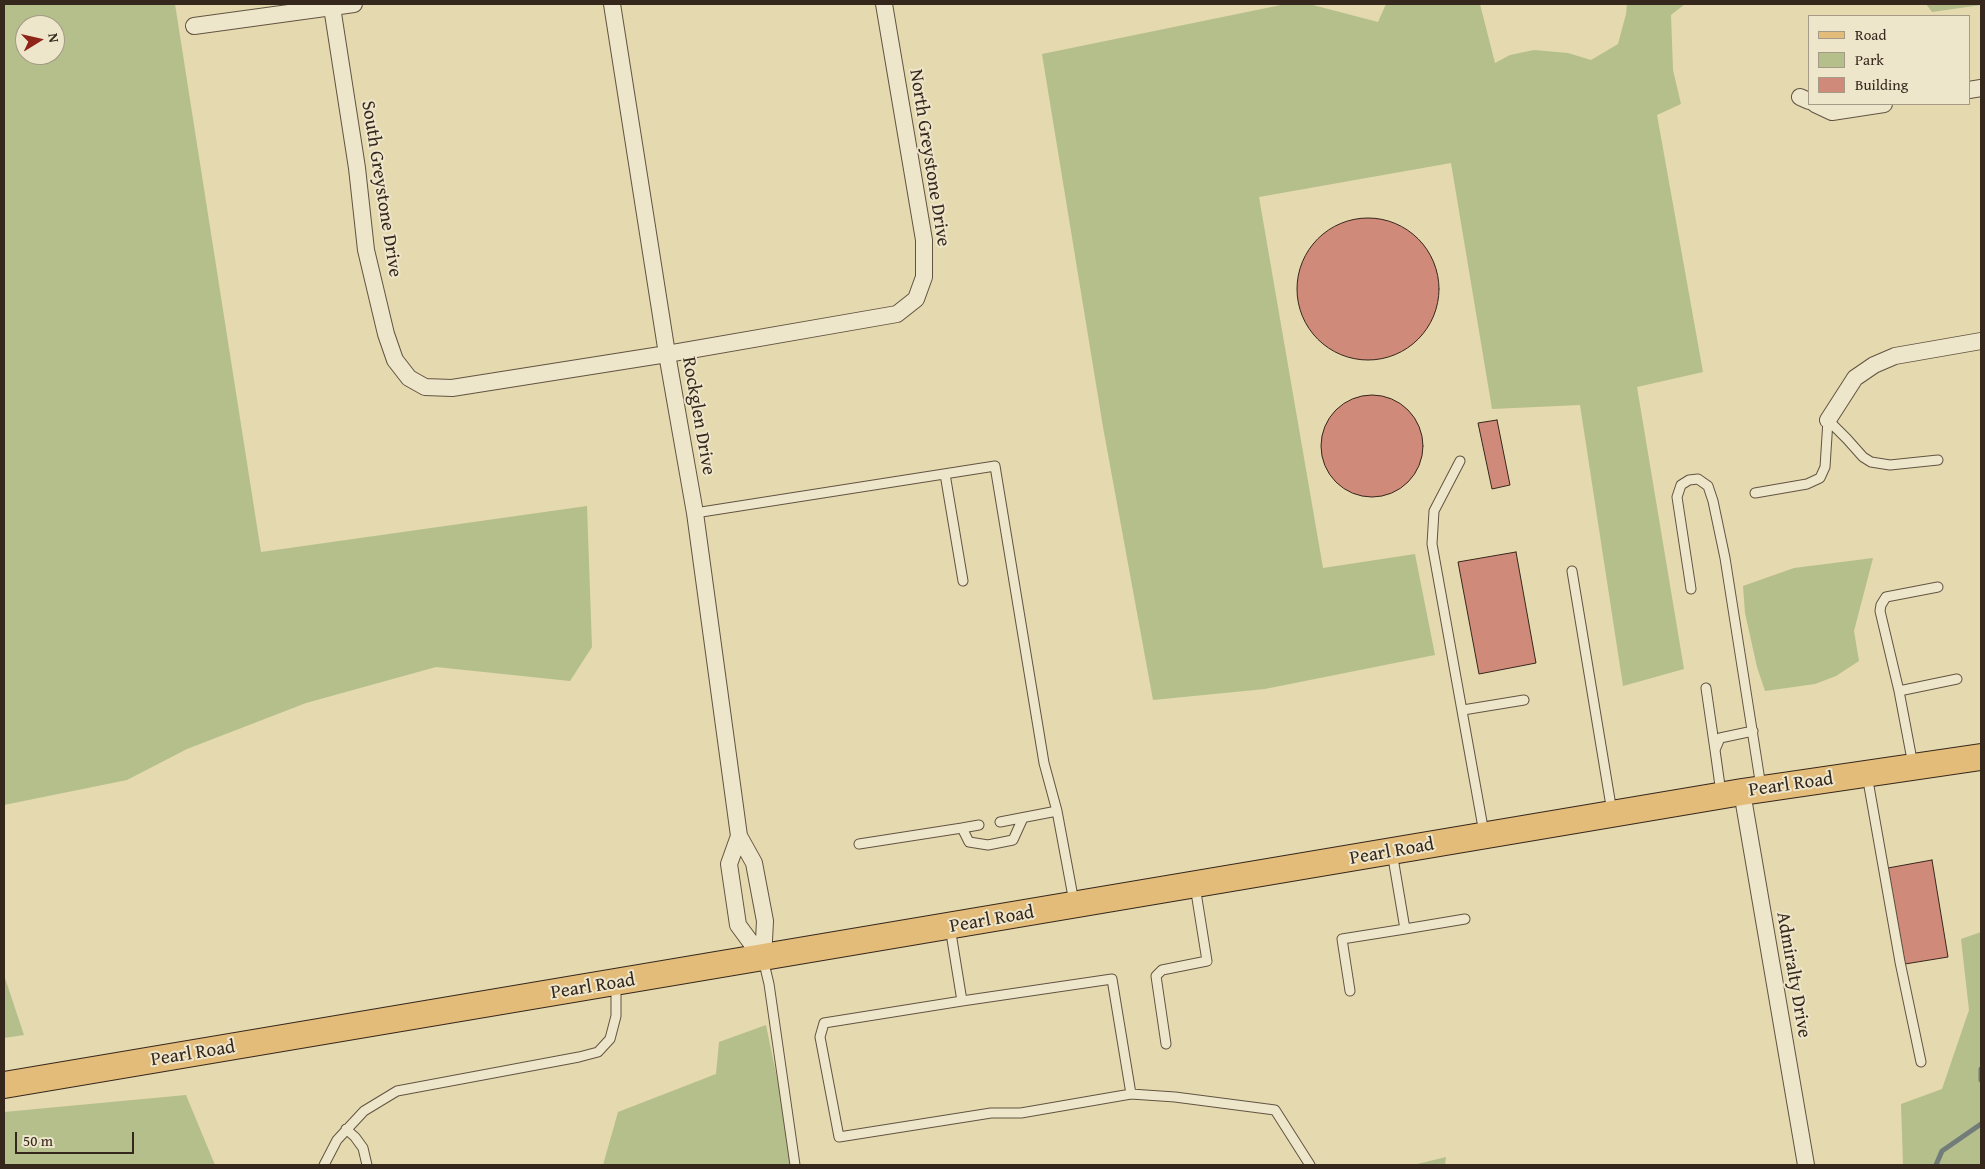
<!DOCTYPE html>
<html>
<head>
<meta charset="utf-8">
<style>
	body { margin:0 }
	#map { position:relative; width:1985px; height:1169px; overflow:hidden; background:#e5d9af; font-family:"Gentium Book Plus",serif }
	canvas { display:block }
	.frame { position:absolute; inset:0; border:5px solid #36271d; pointer-events:none }
	.legend { position:absolute; left:1808px; top:15px; width:162px; height:90px; box-sizing:border-box; background:#eee6cb; border:1px solid #a49a85; margin:0; padding:6px 9px; list-style:none; font-size:15px; color:#36271d }
	.legend li { display:flex; align-items:center; gap:10px; height:25px }
	.legend b { width:25px; border:1px solid #a49a85 }
	.north { position:absolute; left:15px; top:15px; width:50px; height:50px; box-sizing:border-box; background:#eee6cb; border:1px solid #a49a85; border-radius:50%; rotate:81deg; font-size:14px; font-weight:700; line-height:20px; text-align:center; color:#36271d }
	.north::after { content:''; display:block; margin:auto; width:18px; height:22px; background:#8f2418; clip-path:polygon(50% 0,100% 100%,50% 72%,0 100%) }
	.scale { position:absolute; left:15px; top:1132px; width:119px; height:22px; box-sizing:border-box; border:2px solid #36271d; border-top:0; padding-left:6px; font-size:15px; line-height:18px; white-space:nowrap; color:#36271d; -webkit-text-stroke:4px #eee6cb; paint-order:stroke }
</style>
</head>
<body>
<div id="map">
<canvas width="1985" height="1169"></canvas>
<div class="frame"></div>
<ul class="legend">
<li><b style="height:6px;background:#e2bc78"></b>Road</li>
<li><b style="height:14px;background:#b4bf8c"></b>Park</li>
<li><b style="height:14px;background:#cf8a79"></b>Building</li>
</ul>
<div class="north">N</div>
<div class="scale">50 m</div>
</div>
<script>
const context = document.querySelector('canvas').getContext('2d');
context.lineJoin = 'round';
function fill(path, color) {
  context.fillStyle = color;
  context.fill(path, 'evenodd');
}
function shape(rows) {
  const path = new Path2D();
  for (const r of rows) {
    if (r.length === 3) {
      path.moveTo(r[0] + r[2], r[1]);
      path.arc(r[0], r[1], r[2], 0, 2 * Math.PI);
      continue;
    }
    path.moveTo(r[0], r[1]);
    for (let i = 2; i < r.length; i += 2) path.lineTo(r[i], r[i + 1]);
  }
  return path;
}
function strokePath(path, color, width, dash) {
  context.strokeStyle = color;
  context.lineWidth = width;
  context.lineCap = dash ? 'butt' : 'round';
  context.setLineDash(dash || []);
  context.stroke(path);
}
function write(font, color, halo, rows, align = 'center') {
  context.font = font + ' "Gentium Book Plus",serif';
  context.lineWidth = 4;
  context.setLineDash([]);
  context.textBaseline = 'middle';
  context.strokeStyle = halo;
  context.fillStyle = color;
  for (const [text, x, y, turn = 0] of rows) {
    context.save();
    context.translate(x, y);
    context.rotate((+turn || 0) * Math.PI / 180);
    context.textAlign = isNaN(turn) ? turn : align;
    if (halo) context.strokeText(text, 0, 0);
    context.fillText(text, 0, 0);
    context.restore();
  }
}
fill(shape([
	[4,4,175,4,261,552,587,506,592,647,570,681,436,667,306,703,187,749,127,780,4,805],
	[25,25,55,25,55,55,25,55],
	[1286,4,1309,4,1378,22,1386,4,1480,4,1495,63,1510,55,1534,50,1568,53,1591,60,1618,44,1626,14,1627,4,1685,4,1671,15,1673,70,1681,104,1657,115,1703,372,1637,387,1684,669,1623,686,1580,405,1492,409,1451,163,1259,197,1323,568,1415,554,1435,655,1265,689,1153,700,1103,427,1042,54],
	[1926,4,1981,4,1981,5,1932,12],
	[1873,558,1854,631,1859,661,1836,676,1815,684,1765,691,1757,667,1745,613,1743,586,1794,568],
	[1981,932,1981,1165,1903,1165,1901,1104,1942,1089,1969,1010,1961,939],
	[4,975,24,1035,4,1038],
	[766,1025,795,1165,603,1165,618,1112,716,1074,719,1042],
	[186,1095,215,1165,4,1165,4,1112],
	[1446,1157,1445,1165,1413,1165]
]), '#b4bf8c');
strokePath(shape([
	[1981,1069,1981,1080],
	[1936,1165,1942,1151,1981,1124]
]), '#727d79', 5);
const building = shape([
	[1368,289,71],
	[1372,446,51],
	[1497,420,1510,485,1492,489,1478,423,1497,420],
	[1516,552,1536,663,1479,674,1458,562,1516,552],
	[1932,860,1948,957,1905,964,1888,868,1932,860]
]);
fill(building, '#cf8a79');
strokePath(building, '#36271d', 1);
const service = shape([
	[1828,420,1847,439,1863,457,1871,462,1890,465,1938,460],
	[1460,461,1434,511,1432,544,1484,833],
	[945,474,963,581],
	[1755,493,1807,484,1820,478,1825,467,1828,420],
	[695,513,995,466,1044,763,1057,811,1074,902],
	[1572,571,1612,812],
	[1691,589,1677,497,1681,485,1689,480,1698,479,1708,486,1713,501,1725,558,1761,787],
	[1706,688,1715,750],
	[1899,691,1957,679],
	[1463,710,1524,700],
	[1913,765,1899,691,1880,611,1881,605,1886,597,1938,587],
	[1867,775,1900,962,1921,1062],
	[1721,793,1715,750,1720,738,1753,731],
	[1000,822,1057,811],
	[962,828,979,825],
	[859,844,962,828,969,842,988,845,1013,840,1023,818],
	[1392,852,1405,929,1465,919],
	[950,927,962,1001,824,1023,820,1037,839,1137,991,1113,1021,1113,1131,1094,1175,1097,1275,1110,1310,1165],
	[763,959,769,984,795,1165],
	[1350,991,1342,939,1405,929],
	[962,1001,1112,979,1131,1094],
	[1166,1044,1156,976,1162,970,1207,961,1195,886],
	[346,1129,355,1137,363,1148,367,1165],
	[324,1165,337,1140,364,1111,397,1091,579,1057,598,1052,610,1039,616,1016,616,984]
]);
const minor = shape([
	[612,4,667,354,695,513,739,836,754,863,765,921,763,959],
	[332,7,357,168,366,250,386,334,395,360,409,378,425,387,452,388,667,354,897,314,916,299,924,277,924,240,884,4],
	[194,26,354,4],
	[1969,90,1981,88],
	[1800,97,1809,101],
	[1815,104,1832,112,1884,104],
	[1828,420,1855,378,1874,365,1895,356,1981,341],
	[1742,792,1806,1165],
	[739,836,729,864,738,925,763,959]
]);
const primary = shape([
	[4,1085,1742,792,1981,757]
]);
strokePath(service, '#625442', 11);
strokePath(minor, '#625442', 18);
strokePath(primary, '#36271d', 28);
strokePath(service, '#eee6cb', 9);
strokePath(minor, '#eee6cb', 16);
strokePath(primary, '#e2bc78', 26);
write('19px', '#36271d', '#eee6cb', [
	["North Greystone Drive",929,158,81],
	["South Greystone Drive",381,189,81],
	["Rockglen Drive",698,416,80],
	["Pearl Road",1791,785,-8],
	["Pearl Road",1392,852,-10],
	["Pearl Road",992,920,-10],
	["Admiralty Drive",1793,975,80],
	["Pearl Road",593,987,-9],
	["Pearl Road",193,1054,-9]
]);
</script>
</body>
</html>
